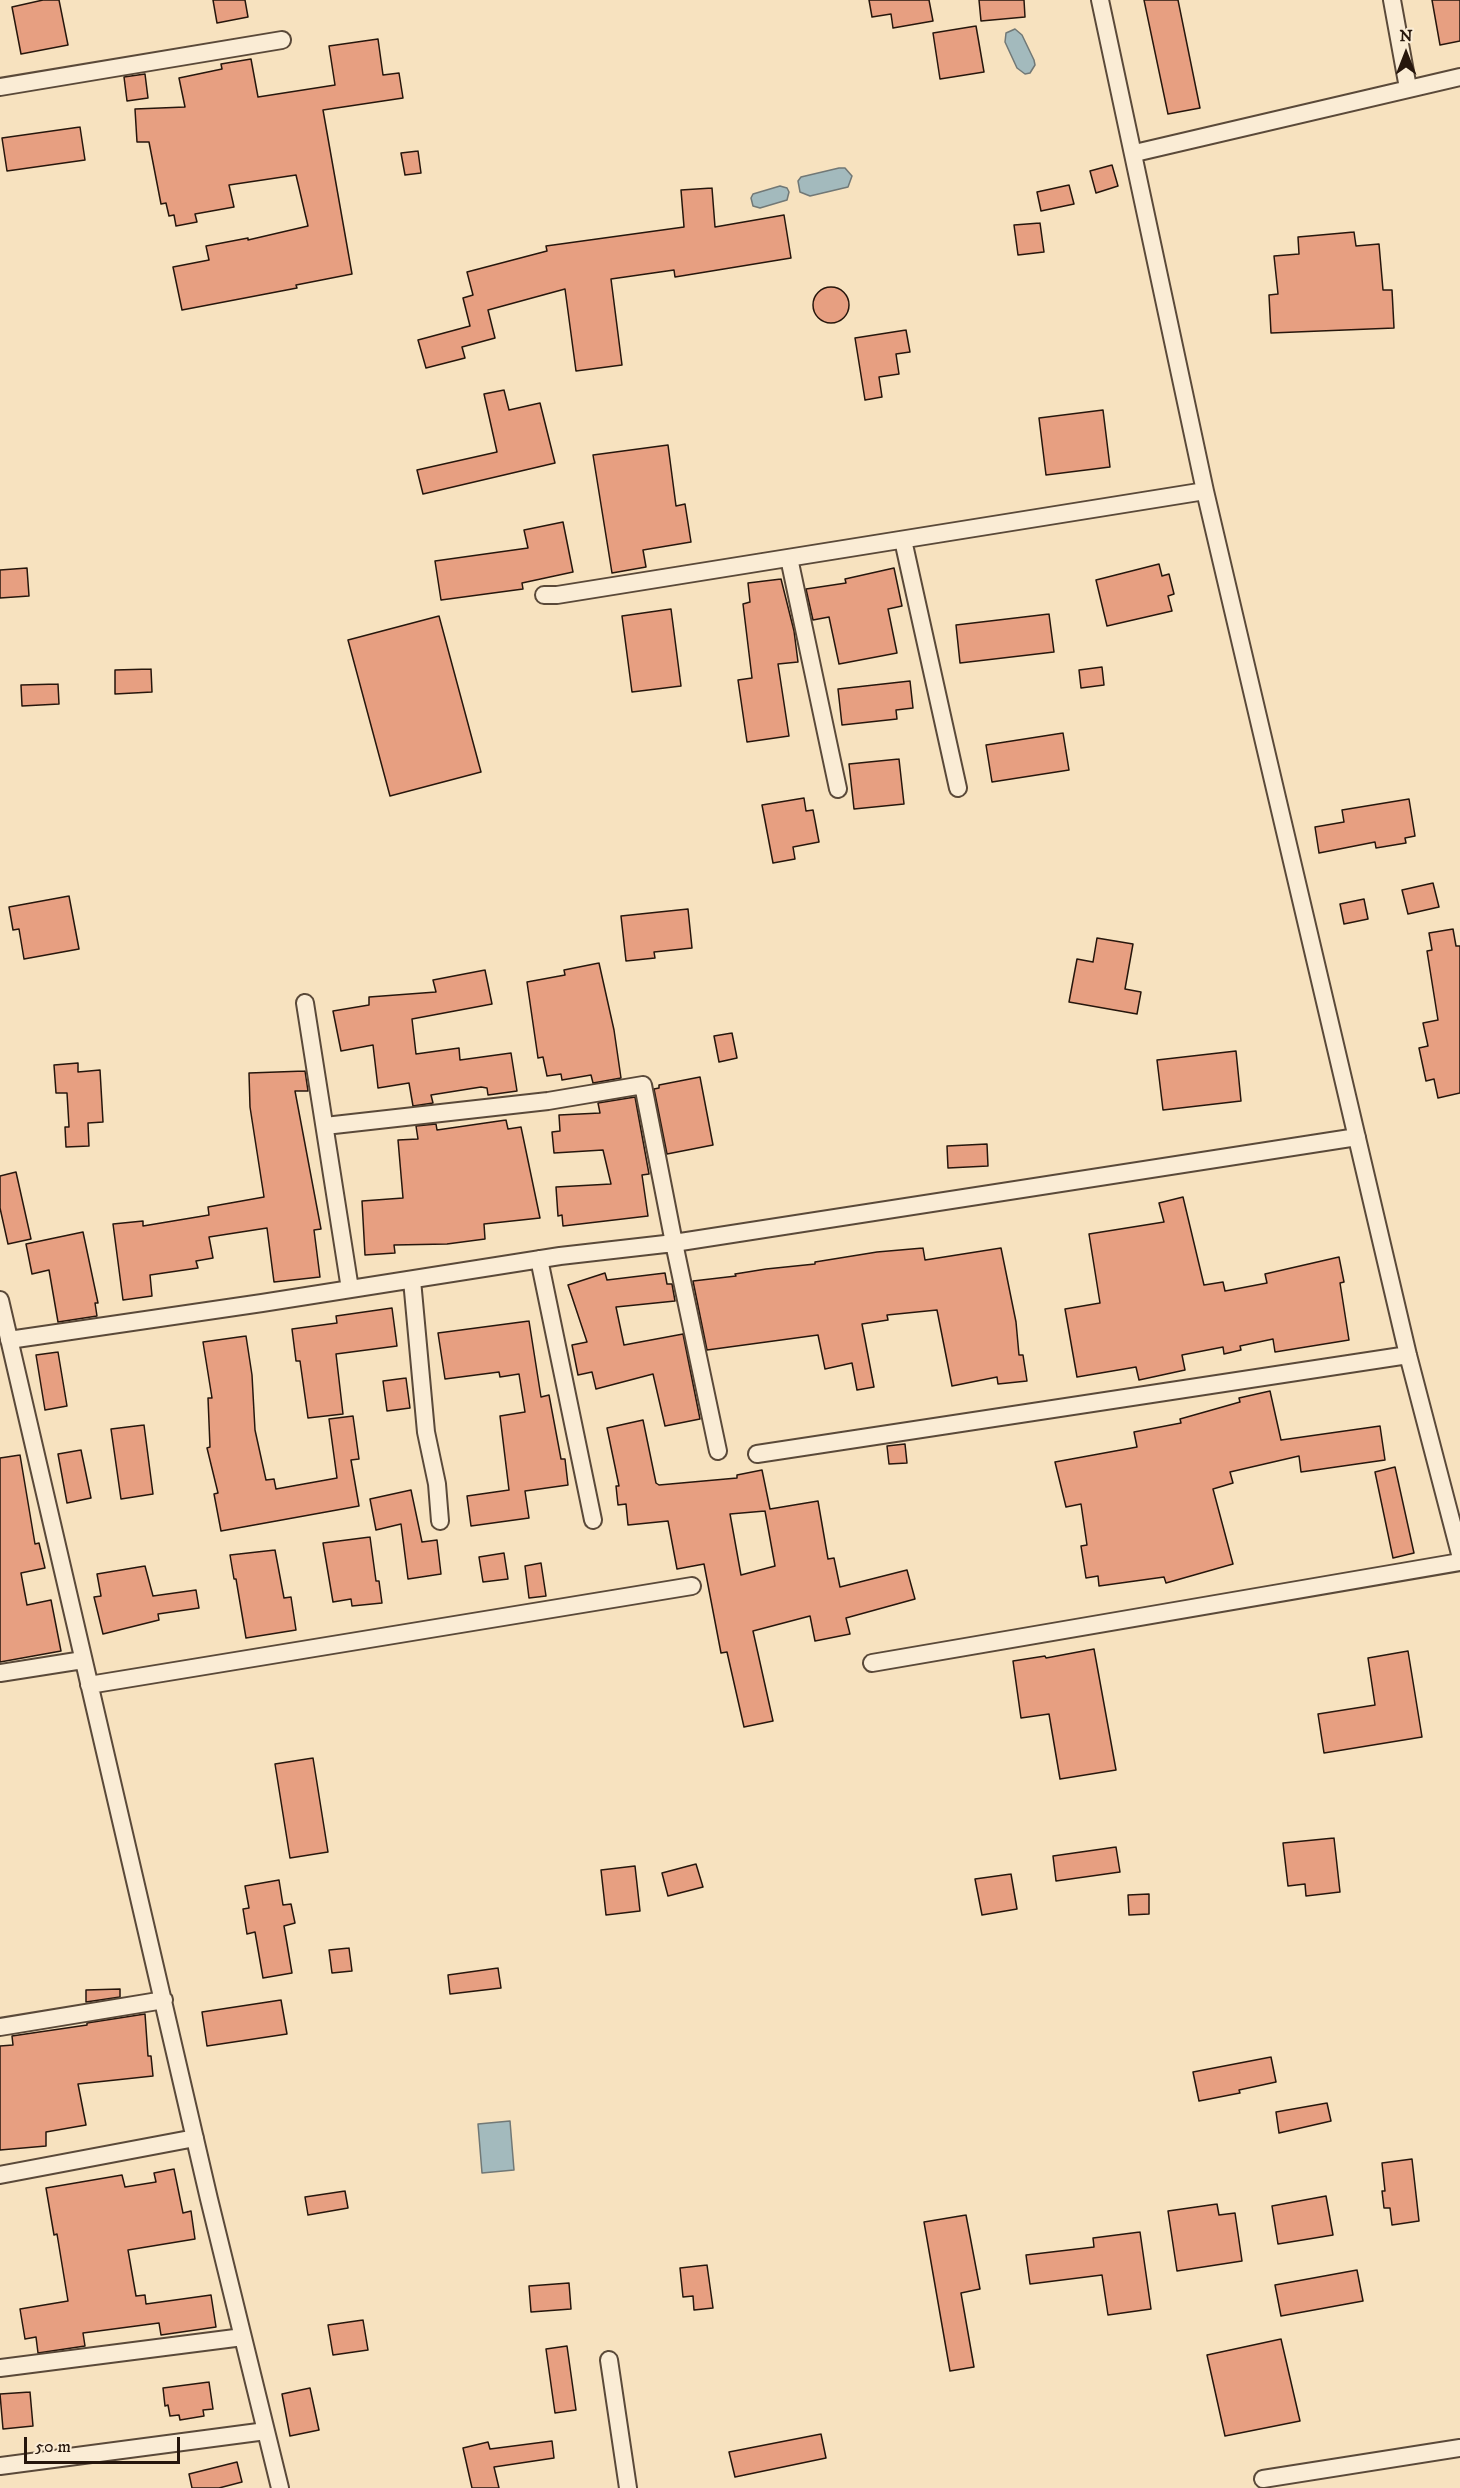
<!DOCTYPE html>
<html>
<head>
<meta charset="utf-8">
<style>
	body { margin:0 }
	#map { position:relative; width:1460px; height:2488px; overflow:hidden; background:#f7e2bf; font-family:"IM FELL DW Pica",serif }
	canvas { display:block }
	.north { position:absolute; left:1376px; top:24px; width:60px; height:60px; -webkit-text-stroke:4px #faecd5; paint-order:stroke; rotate:0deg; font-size:16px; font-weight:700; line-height:24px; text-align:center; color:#26160c }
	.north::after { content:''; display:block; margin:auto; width:21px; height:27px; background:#26160c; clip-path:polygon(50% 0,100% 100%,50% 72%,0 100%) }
	.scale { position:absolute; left:24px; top:2437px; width:156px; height:27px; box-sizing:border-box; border:3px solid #26160c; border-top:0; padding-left:8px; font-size:18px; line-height:21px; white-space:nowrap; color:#26160c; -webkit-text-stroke:4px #faecd5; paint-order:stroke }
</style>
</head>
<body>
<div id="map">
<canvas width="1460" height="2488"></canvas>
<div class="north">N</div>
<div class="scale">50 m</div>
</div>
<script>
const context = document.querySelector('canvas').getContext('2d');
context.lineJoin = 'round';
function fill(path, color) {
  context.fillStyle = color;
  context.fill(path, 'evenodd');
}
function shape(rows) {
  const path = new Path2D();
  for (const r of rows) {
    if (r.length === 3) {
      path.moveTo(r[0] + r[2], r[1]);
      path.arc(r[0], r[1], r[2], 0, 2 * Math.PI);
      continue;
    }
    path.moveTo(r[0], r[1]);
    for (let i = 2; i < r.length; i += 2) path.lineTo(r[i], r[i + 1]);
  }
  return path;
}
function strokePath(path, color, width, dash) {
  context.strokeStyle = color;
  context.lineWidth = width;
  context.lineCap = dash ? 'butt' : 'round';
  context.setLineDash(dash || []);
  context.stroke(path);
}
const water = shape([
	[1015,29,1022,35,1034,60,1035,65,1030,73,1025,74,1017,68,1005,42,1006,33,1015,29],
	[839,168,845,168,852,176,848,187,810,196,800,192,798,181,801,177,839,168],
	[780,186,787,188,789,192,787,200,760,208,753,206,751,198,753,194,780,186],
	[510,2121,514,2170,482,2173,478,2124,510,2121]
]);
fill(water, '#a3babd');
strokePath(water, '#717876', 1.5);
const building = shape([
	[43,0,59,0,68,45,21,54,12,7,43,0],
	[213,0,245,0,248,17,217,23,213,0],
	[869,0,929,0,933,21,893,28,891,14,872,17,869,0],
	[979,0,1024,0,1025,17,981,21,979,0],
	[1144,0,1178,0,1200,108,1168,114,1144,0],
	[1432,0,1460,0,1460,41,1440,45,1432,0],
	[976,26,984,72,940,79,933,33,976,26],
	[378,39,383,75,399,73,403,98,323,110,352,274,296,285,297,288,182,310,173,267,209,260,206,246,248,238,248,240,308,226,296,175,229,185,234,207,195,214,197,222,176,226,174,215,169,216,166,203,161,204,149,142,137,142,135,109,185,107,179,78,222,69,221,64,251,59,258,97,335,85,329,46,378,39],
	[145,74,148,98,127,101,124,77,145,74],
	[80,127,85,160,7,171,2,138,80,127],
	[418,151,421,173,405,175,401,153,418,151],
	[1112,165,1118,186,1096,193,1090,171,1112,165],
	[1069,185,1074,204,1041,211,1037,192,1069,185],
	[712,188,715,227,784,215,791,258,675,277,674,270,611,279,622,365,576,371,565,289,488,310,495,338,462,347,465,358,426,368,418,340,470,326,463,298,473,295,467,272,547,251,546,246,684,227,681,190,712,188],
	[1040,223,1044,252,1018,255,1014,225,1040,223],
	[1354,232,1356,246,1379,244,1383,290,1392,290,1394,328,1271,333,1269,295,1278,294,1274,256,1299,254,1298,237,1354,232],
	[831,305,18],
	[906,330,910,352,896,354,899,374,879,377,882,397,865,400,855,338,906,330],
	[504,390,509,410,540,403,555,463,423,494,417,470,497,452,484,394,504,390],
	[1103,410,1110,467,1046,475,1039,418,1103,410],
	[668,445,676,506,685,504,691,542,643,550,646,567,612,573,593,455,668,445],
	[563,522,573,572,522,583,523,589,441,600,435,561,528,548,524,530,563,522],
	[1159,564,1162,576,1169,574,1174,594,1168,596,1172,611,1107,626,1096,580,1159,564],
	[27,568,29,596,0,598,0,570,27,568],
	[894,568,902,606,888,609,897,653,839,664,829,617,813,620,806,589,846,583,845,579,894,568],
	[781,579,794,631,798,662,778,664,789,736,747,742,738,680,752,678,743,604,750,602,748,583,781,579],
	[671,609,681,686,632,692,622,616,671,609],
	[1049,614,1054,652,960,663,956,625,1049,614],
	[439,616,481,772,390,796,348,640,439,616],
	[1102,667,1104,685,1081,688,1079,670,1102,667],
	[151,669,152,692,115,694,115,670,151,669],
	[910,681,913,708,896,710,897,719,842,725,838,689,910,681],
	[58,684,59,704,22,706,21,685,58,684],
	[1063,733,1069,770,992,782,986,745,1063,733],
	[899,759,904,804,854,809,849,764,899,759],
	[804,798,806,811,813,810,819,842,793,847,795,859,773,863,762,805,804,798],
	[1409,799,1415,836,1405,838,1406,843,1376,848,1375,842,1319,853,1315,827,1344,822,1342,810,1409,799],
	[1433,883,1439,907,1408,914,1402,890,1433,883],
	[69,896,79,949,24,959,19,929,13,930,9,907,69,896],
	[1364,899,1368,919,1344,924,1340,904,1364,899],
	[688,909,692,948,654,952,655,958,626,961,621,916,688,909],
	[1453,929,1456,946,1460,946,1460,1093,1438,1098,1434,1079,1426,1081,1419,1048,1428,1046,1423,1023,1438,1020,1427,951,1432,950,1429,933,1453,929],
	[1097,938,1133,944,1125,989,1141,992,1137,1014,1069,1002,1077,959,1093,962,1097,938],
	[599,963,614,1030,621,1078,593,1083,591,1075,562,1080,561,1074,547,1076,543,1057,538,1058,527,982,565,975,564,970,599,963],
	[485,970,492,1004,412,1019,416,1054,459,1048,460,1060,511,1053,517,1091,488,1095,487,1088,481,1087,431,1095,433,1103,413,1106,409,1083,378,1088,373,1045,341,1051,333,1011,369,1005,369,997,436,992,433,980,485,970],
	[732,1033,737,1058,719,1062,714,1036,732,1033],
	[1236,1051,1241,1101,1163,1110,1157,1060,1236,1051],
	[78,1063,78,1072,100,1070,103,1122,88,1123,89,1146,66,1147,65,1127,69,1127,67,1093,56,1093,54,1065,78,1063],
	[305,1071,308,1091,295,1091,321,1229,314,1230,320,1277,274,1282,267,1228,209,1237,213,1258,196,1261,198,1268,150,1275,152,1296,123,1300,113,1224,143,1221,143,1226,209,1215,208,1207,264,1197,250,1107,249,1073,305,1071],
	[700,1077,713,1145,667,1154,654,1089,659,1088,659,1085,700,1077],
	[635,1097,649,1174,642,1175,648,1216,563,1226,562,1215,558,1216,556,1187,611,1184,603,1150,554,1153,552,1132,560,1131,559,1115,600,1113,598,1103,635,1097],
	[506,1120,508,1129,521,1127,540,1218,484,1224,485,1239,447,1244,394,1245,395,1253,365,1255,362,1201,403,1198,398,1140,418,1139,416,1126,436,1124,437,1130,506,1120],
	[987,1144,988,1166,948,1168,947,1146,987,1144],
	[16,1172,31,1239,8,1244,0,1208,0,1176,16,1172],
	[1183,1197,1204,1285,1223,1282,1225,1291,1267,1283,1265,1274,1339,1257,1344,1282,1340,1283,1349,1340,1275,1352,1273,1339,1240,1346,1241,1350,1224,1354,1223,1347,1182,1355,1185,1370,1139,1380,1136,1367,1077,1377,1065,1309,1100,1303,1089,1234,1164,1222,1159,1203,1183,1197],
	[83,1232,98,1303,95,1303,97,1316,58,1322,49,1270,32,1274,26,1244,83,1232],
	[923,1248,925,1260,1001,1248,1016,1322,1019,1355,1023,1355,1027,1381,998,1384,997,1377,952,1386,937,1310,887,1315,888,1320,862,1324,874,1387,857,1390,852,1363,825,1369,818,1335,707,1350,693,1281,736,1276,735,1274,766,1269,815,1264,815,1262,877,1252,923,1248],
	[605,1273,607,1280,665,1273,667,1284,672,1284,675,1301,616,1307,624,1345,683,1334,700,1419,665,1426,653,1374,596,1389,592,1372,578,1375,572,1345,587,1342,568,1285,605,1273],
	[392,1308,397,1346,336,1354,343,1414,308,1418,300,1361,296,1361,292,1329,337,1323,336,1316,392,1308],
	[529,1321,541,1397,549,1395,561,1459,565,1459,568,1485,525,1491,529,1518,471,1526,467,1496,509,1490,500,1416,525,1412,519,1374,500,1377,499,1372,445,1379,438,1333,529,1321],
	[246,1336,252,1375,255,1430,266,1480,274,1479,276,1489,337,1478,329,1419,353,1416,359,1459,351,1460,359,1506,221,1531,214,1494,218,1493,207,1448,210,1447,208,1398,212,1398,203,1342,246,1336],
	[58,1352,67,1406,45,1410,36,1355,58,1352],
	[406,1378,410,1408,387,1411,383,1381,406,1378],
	[1270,1391,1281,1440,1380,1426,1385,1460,1301,1472,1299,1456,1230,1472,1233,1483,1213,1489,1233,1564,1166,1583,1164,1577,1099,1586,1098,1576,1086,1578,1081,1546,1087,1545,1081,1504,1066,1507,1055,1462,1137,1447,1134,1432,1181,1423,1180,1419,1240,1402,1239,1398,1270,1391],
	[643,1420,656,1483,659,1485,737,1478,737,1475,762,1470,770,1509,818,1501,828,1559,834,1558,840,1587,907,1570,915,1599,846,1618,850,1634,815,1641,810,1616,753,1631,773,1721,744,1727,727,1652,721,1653,704,1564,677,1569,668,1521,628,1525,626,1504,618,1505,616,1486,619,1486,607,1428,643,1420],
	[765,1511,775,1566,741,1575,730,1514,765,1511],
	[144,1425,153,1494,121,1499,111,1429,144,1425],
	[905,1444,907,1463,889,1464,887,1446,905,1444],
	[81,1450,91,1498,67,1503,58,1454,81,1450],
	[20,1455,35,1544,39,1543,45,1568,21,1573,27,1605,51,1600,61,1651,0,1662,0,1458,20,1455],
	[1395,1467,1414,1553,1393,1558,1375,1472,1395,1467],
	[411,1490,422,1542,437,1540,441,1574,408,1579,401,1524,376,1530,370,1499,411,1490],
	[370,1537,376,1581,379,1581,382,1603,352,1606,351,1599,333,1602,323,1543,370,1537],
	[275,1550,284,1598,291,1597,296,1630,246,1638,236,1579,234,1579,230,1555,275,1550],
	[504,1553,508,1579,483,1582,479,1557,504,1553],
	[541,1563,546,1596,529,1598,525,1566,541,1563],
	[145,1566,153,1596,196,1590,199,1608,158,1614,159,1620,103,1634,94,1597,101,1596,97,1574,145,1566],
	[1094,1649,1116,1770,1060,1779,1049,1714,1021,1718,1013,1661,1045,1656,1046,1658,1094,1649],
	[1408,1651,1422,1737,1324,1753,1318,1714,1375,1705,1368,1658,1408,1651],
	[313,1758,328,1852,290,1858,275,1764,313,1758],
	[1334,1838,1340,1892,1306,1896,1305,1884,1288,1886,1283,1843,1334,1838],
	[1116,1847,1120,1872,1056,1881,1053,1856,1116,1847],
	[696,1864,703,1887,668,1896,662,1873,696,1864],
	[635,1866,640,1911,606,1915,601,1870,635,1866],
	[1011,1874,1017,1909,982,1915,975,1879,1011,1874],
	[279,1880,283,1905,291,1904,295,1923,284,1926,292,1973,263,1978,255,1932,247,1934,243,1909,249,1908,245,1886,279,1880],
	[1149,1894,1149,1914,1129,1915,1128,1895,1149,1894],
	[349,1948,352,1971,332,1973,329,1950,349,1948],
	[498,1968,501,1988,450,1994,448,1975,498,1968],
	[120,1989,120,1997,86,2002,86,1990,120,1989],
	[281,2000,287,2034,207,2046,202,2012,281,2000],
	[145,2014,148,2056,151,2056,153,2076,78,2084,86,2125,46,2132,46,2146,0,2150,0,2046,13,2045,12,2036,87,2025,87,2023,145,2014],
	[1271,2057,1276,2082,1239,2090,1240,2093,1199,2101,1193,2072,1271,2057],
	[1327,2103,1331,2121,1279,2133,1276,2112,1327,2103],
	[1412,2159,1419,2221,1392,2225,1390,2208,1384,2208,1382,2191,1385,2191,1382,2163,1412,2159],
	[174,2169,183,2213,191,2211,195,2239,128,2250,136,2296,145,2295,146,2304,211,2295,216,2327,161,2335,159,2323,83,2333,85,2346,38,2353,36,2337,25,2339,20,2309,68,2301,57,2234,54,2235,46,2188,122,2175,125,2187,156,2182,154,2173,174,2169],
	[345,2191,348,2208,308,2215,305,2197,345,2191],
	[1326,2196,1333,2235,1278,2244,1272,2206,1326,2196],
	[1217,2204,1219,2215,1235,2213,1242,2261,1177,2271,1168,2211,1217,2204],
	[966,2215,980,2289,961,2293,974,2367,950,2371,924,2222,966,2215],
	[1140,2232,1151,2309,1108,2315,1102,2275,1030,2284,1026,2255,1094,2247,1093,2238,1140,2232],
	[707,2265,713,2308,694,2310,693,2296,683,2297,680,2268,707,2265],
	[1357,2270,1363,2301,1281,2316,1275,2285,1357,2270],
	[569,2283,571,2309,531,2312,529,2286,569,2283],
	[363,2320,368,2350,333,2355,328,2325,363,2320],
	[1281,2339,1300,2421,1225,2436,1207,2355,1281,2339],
	[567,2346,576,2410,555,2413,546,2349,567,2346],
	[209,2382,213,2409,203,2410,204,2416,180,2420,179,2415,170,2416,168,2405,165,2406,163,2388,209,2382],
	[310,2388,319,2430,290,2436,282,2394,310,2388],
	[30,2392,33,2426,3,2429,0,2394,30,2392],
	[821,2434,826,2458,735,2477,729,2452,821,2434],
	[552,2441,554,2458,494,2467,499,2488,472,2488,463,2448,488,2442,490,2449,552,2441],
	[237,2462,242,2482,219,2488,192,2488,189,2474,237,2462]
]);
fill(building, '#e79f81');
strokePath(building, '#26160c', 1.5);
const street = shape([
	[1100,0,1205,491,1408,1355,1460,1554],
	[1392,0,1408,88],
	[0,87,282,40],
	[1135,153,1460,77],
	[903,540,958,788],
	[789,558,838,789],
	[544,595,557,595,1205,491],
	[305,1003,350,1289],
	[325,1126,548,1101,643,1085,674,1243,718,1451],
	[539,1259,593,1520],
	[412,1280,426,1432,437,1484,440,1521],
	[0,1300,209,2199,280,2488],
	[9,1340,262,1303,560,1256,674,1243,1357,1137],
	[757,1454,1408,1355],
	[872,1663,1460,1562],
	[0,1673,83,1660],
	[89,1685,692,1586],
	[0,2027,164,2000],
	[0,2175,195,2138],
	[609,2360,628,2488],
	[0,2368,243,2337],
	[0,2466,266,2431],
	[1263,2479,1460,2448]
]);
strokePath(street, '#5a4939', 20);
strokePath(street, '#faecd5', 16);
</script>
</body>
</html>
